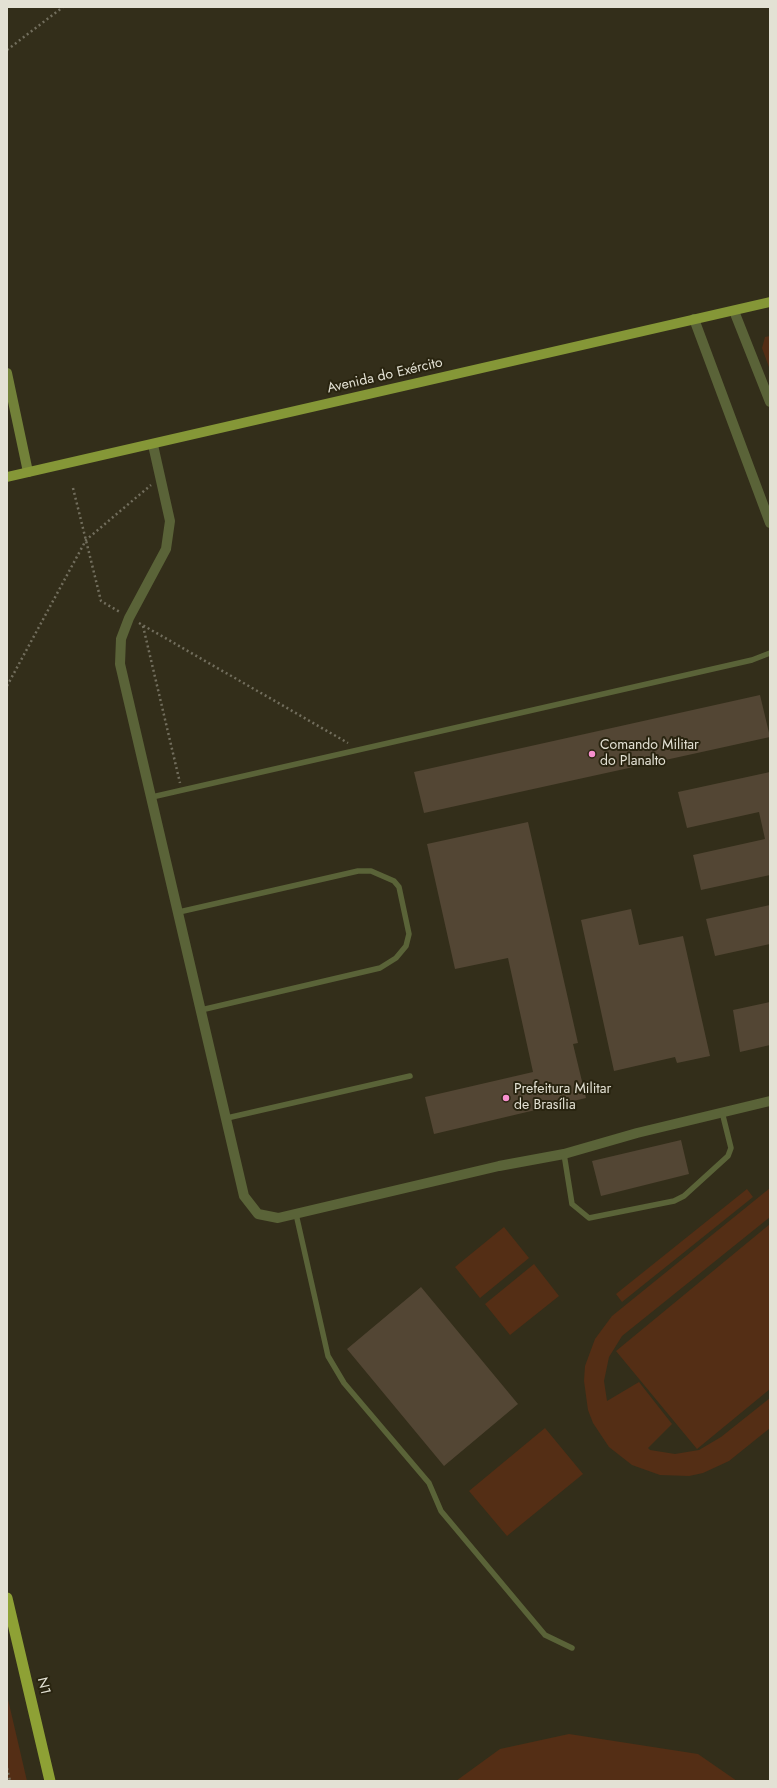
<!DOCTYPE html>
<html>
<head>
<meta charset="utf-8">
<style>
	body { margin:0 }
	#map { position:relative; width:777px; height:1788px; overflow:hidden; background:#332e1a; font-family:Jost,sans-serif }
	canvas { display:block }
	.frame { position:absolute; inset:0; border:8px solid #e3e1d4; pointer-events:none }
</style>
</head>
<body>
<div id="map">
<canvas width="777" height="1788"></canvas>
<div class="frame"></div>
</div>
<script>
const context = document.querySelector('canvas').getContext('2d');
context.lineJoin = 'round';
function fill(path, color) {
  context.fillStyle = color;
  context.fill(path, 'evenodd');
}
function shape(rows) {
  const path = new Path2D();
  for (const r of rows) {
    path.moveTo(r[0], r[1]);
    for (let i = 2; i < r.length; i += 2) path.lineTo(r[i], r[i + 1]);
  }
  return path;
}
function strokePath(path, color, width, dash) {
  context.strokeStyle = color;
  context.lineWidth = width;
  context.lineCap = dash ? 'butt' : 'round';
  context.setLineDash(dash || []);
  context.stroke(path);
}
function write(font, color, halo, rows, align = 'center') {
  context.font = font + ' Jost,sans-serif';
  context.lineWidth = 4;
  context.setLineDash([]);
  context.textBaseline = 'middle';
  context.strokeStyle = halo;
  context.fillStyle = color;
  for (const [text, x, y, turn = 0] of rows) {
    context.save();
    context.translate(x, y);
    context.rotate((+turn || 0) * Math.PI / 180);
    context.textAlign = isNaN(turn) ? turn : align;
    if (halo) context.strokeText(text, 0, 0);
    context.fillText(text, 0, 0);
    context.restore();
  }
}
fill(shape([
	[770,336,770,370,762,348,765,337],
	[770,1188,770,1217,622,1336,609,1357,604,1381,607,1401,639,1382,672,1424,648,1448,650,1450,675,1454,699,1450,721,1437,770,1398,770,1428,729,1461,703,1473,689,1476,660,1475,632,1465,609,1447,593,1423,588,1410,584,1381,585,1366,595,1339,612,1316],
	[747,1189,753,1197,622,1302,616,1294],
	[770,1224,770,1389,697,1449,616,1351],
	[504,1227,529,1258,480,1298,455,1267],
	[534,1264,559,1296,510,1335,485,1304],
	[545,1428,583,1474,507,1536,469,1491],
	[7,1695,27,1781,7,1781],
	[569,1734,698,1754,737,1781,456,1781,500,1749]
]), '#542e15');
fill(shape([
	[760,695,770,737,424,813,414,772],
	[770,772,770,875,701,890,693,855,765,839,759,812,687,828,678,792],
	[528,822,578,1043,573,1044,586,1098,434,1134,425,1097,533,1072,508,958,455,969,427,844],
	[770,905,770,944,715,956,706,919],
	[631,909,639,945,683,936,710,1056,677,1063,675,1057,614,1071,581,920],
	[770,1002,770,1045,740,1052,733,1010],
	[681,1140,689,1174,601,1196,592,1161],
	[421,1287,518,1404,444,1466,347,1349]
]), '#534634');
strokePath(shape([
	[7,50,63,7],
	[73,488,101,601,120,612],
	[139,623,348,743],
	[143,626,180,783],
	[7,686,86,540,151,485],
	[7,1768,10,1781]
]), '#726e5d', 2.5, [2, 3]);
strokePath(shape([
	[152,797,752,660,770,653],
	[179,912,358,871,371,871,394,881,399,887,409,934,406,946,396,958,380,968,201,1010],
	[227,1118,410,1076],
	[564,1154,572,1204,589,1218,674,1201,684,1196,728,1156,731,1148,722,1112],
	[296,1214,328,1356,344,1383,429,1483,441,1511,545,1635,572,1648]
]), '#5a6338', 5.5);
strokePath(shape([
	[734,311,770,402],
	[694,319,770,523],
	[153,445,170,521,166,549,129,618,121,639,120,664,244,1196,258,1214,278,1218,499,1166,564,1154,637,1133,770,1101]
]), '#5a6338', 10);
strokePath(shape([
	[7,373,28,472]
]), '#728139', 10);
strokePath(shape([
	[7,477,770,302]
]), '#859737', 10);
strokePath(shape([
	[7,1598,50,1781]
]), '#8ea135', 11);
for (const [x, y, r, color] of [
	[592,754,4,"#f790ce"],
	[506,1098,4,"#f790ce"]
]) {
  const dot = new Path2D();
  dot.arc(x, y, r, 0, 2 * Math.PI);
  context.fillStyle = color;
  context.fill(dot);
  strokePath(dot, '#292410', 1.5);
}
write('14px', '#e3e1d4', '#292410', [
	["Avenida do Exército",385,376,-13],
	["N1",43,1686,77]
]);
write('14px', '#e3e1d4', '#292410', [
	["Comando Militar",600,746],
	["do Planalto",600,762],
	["Prefeitura Militar",514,1090],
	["de Brasília",514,1106]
], 'left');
</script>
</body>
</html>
